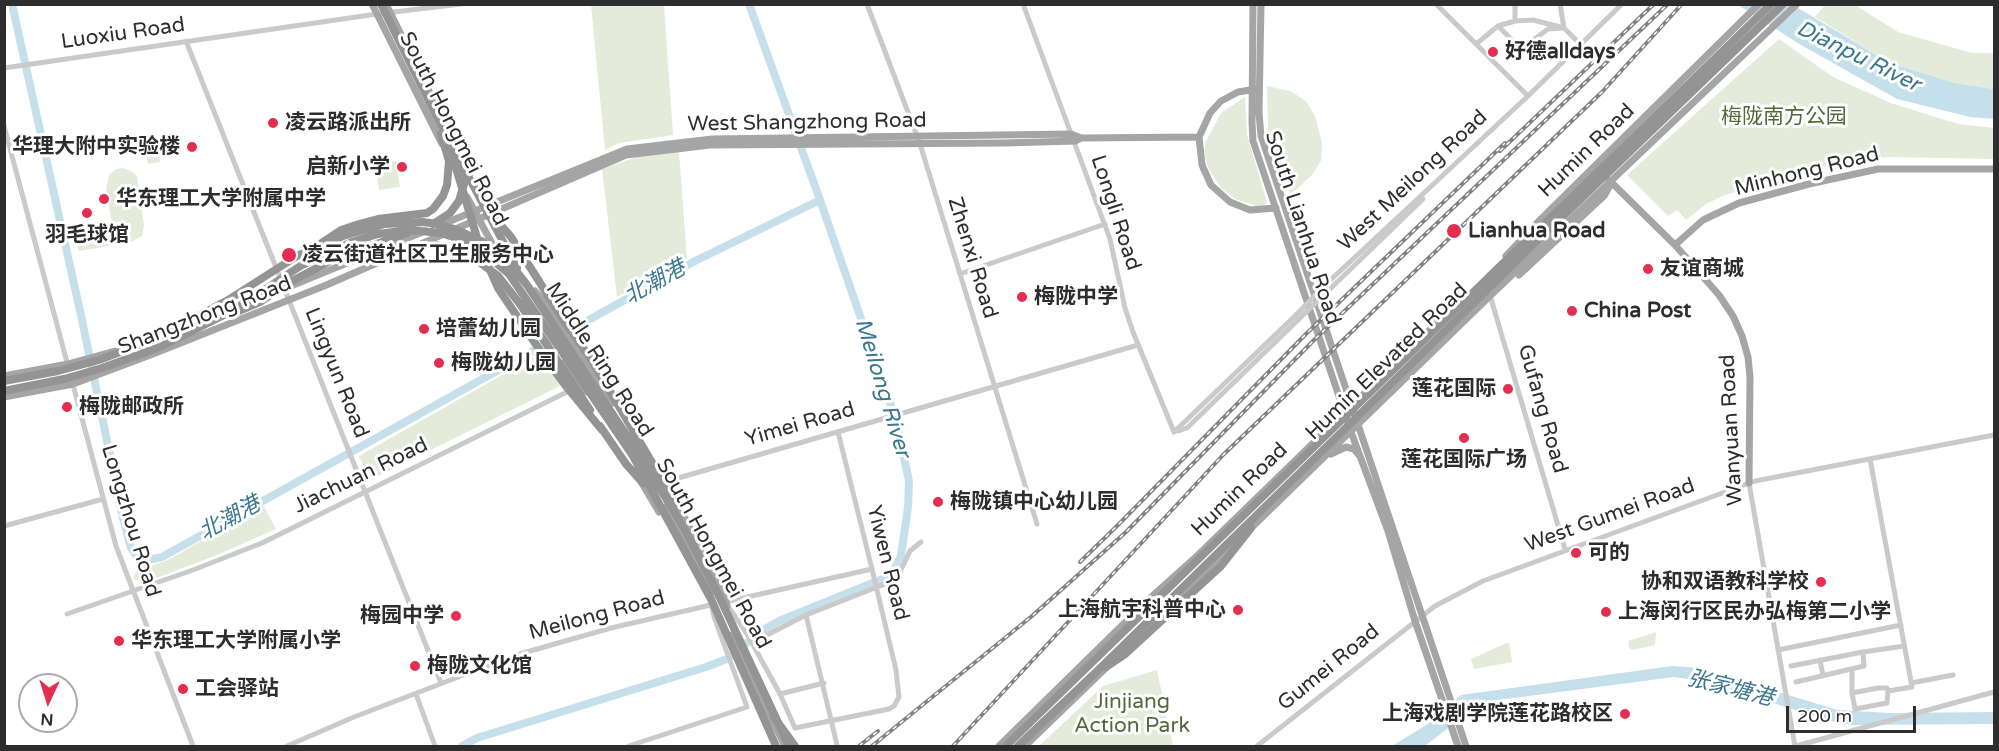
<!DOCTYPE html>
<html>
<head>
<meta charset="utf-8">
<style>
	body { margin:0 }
	#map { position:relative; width:1999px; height:751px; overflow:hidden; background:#fff; font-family:"Varela Round",sans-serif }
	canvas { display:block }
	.frame { position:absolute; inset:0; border:6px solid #2d2d2d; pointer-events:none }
	.north { position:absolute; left:18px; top:673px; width:60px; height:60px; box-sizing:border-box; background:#fff; border:2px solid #ababab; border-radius:50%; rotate:184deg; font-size:16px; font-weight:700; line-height:24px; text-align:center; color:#2d2d2d }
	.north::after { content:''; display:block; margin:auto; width:21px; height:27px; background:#e52d4f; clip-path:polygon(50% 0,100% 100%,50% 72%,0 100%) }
	.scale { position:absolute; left:1786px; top:706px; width:130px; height:27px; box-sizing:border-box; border:3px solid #2d2d2d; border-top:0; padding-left:8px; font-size:18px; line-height:21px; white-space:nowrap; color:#2d2d2d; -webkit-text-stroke:4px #fff; paint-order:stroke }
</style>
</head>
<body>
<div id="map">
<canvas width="1999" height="751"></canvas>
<div class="frame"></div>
<div class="north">N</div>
<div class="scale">200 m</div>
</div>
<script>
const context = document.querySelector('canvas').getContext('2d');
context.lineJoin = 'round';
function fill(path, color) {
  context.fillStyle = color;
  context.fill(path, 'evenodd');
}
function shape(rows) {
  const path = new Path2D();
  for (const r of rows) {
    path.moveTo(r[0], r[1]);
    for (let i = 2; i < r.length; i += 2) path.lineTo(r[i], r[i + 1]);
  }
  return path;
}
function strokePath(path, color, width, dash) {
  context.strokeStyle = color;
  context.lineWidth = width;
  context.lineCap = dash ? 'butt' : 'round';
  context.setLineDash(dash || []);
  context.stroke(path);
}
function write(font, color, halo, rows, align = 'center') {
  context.font = font + ' "Varela Round","Noto Sans SC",sans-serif';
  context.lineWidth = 6;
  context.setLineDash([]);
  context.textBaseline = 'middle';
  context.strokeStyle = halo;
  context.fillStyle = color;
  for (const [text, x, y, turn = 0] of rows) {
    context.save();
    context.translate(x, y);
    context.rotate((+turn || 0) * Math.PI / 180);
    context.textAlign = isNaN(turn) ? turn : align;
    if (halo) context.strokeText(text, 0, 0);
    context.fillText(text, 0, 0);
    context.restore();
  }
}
fill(shape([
	[591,5,664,5,673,135,619,143,605,150],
	[1825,5,1855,5,1898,32,1972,53,1994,53,1994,89,1955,83,1890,63,1815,17],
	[1779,39,1833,77,1891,103,1958,124,1994,128,1994,159,1888,157,1860,160,1826,167,1725,195,1706,204,1686,220,1677,210,1668,216,1627,175],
	[1267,86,1290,91,1306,101,1315,116,1319,131,1322,144,1321,161,1312,175,1290,195,1274,154,1268,129],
	[1245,97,1247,135,1267,202,1262,208,1235,199,1222,189,1209,170,1205,157,1205,143,1221,113],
	[157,141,160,162,148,164,144,144],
	[679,152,687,259,617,297,602,169,640,156],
	[396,161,400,187,379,190,375,164],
	[123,168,133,172,137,176,144,225,142,236,131,242,122,240,114,235,106,189,109,175,116,169],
	[105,225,109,246,79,251,75,231],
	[539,354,562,385,370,480,359,456],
	[263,505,276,529,217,555,146,582,133,579,138,566,153,565,168,560],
	[1656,632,1655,645,1633,650,1629,648,1628,641],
	[1509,642,1512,662,1474,669,1471,659],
	[1157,670,1173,746,1039,746,1103,686]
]), '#e5ebda');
fill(shape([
	[1738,5,1793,5,1890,63,1955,83,1994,89,1994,119,1970,117,1897,99,1801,45],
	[1672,666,1699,668,1838,710,1890,713,1994,712,1994,724,1852,725,1835,722,1701,681,1674,677,1491,701,1481,704,1469,712,1425,746,1392,746,1439,717,1442,711,1461,695]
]), '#c6e0eb');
strokePath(shape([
	[12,4,82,320,123,518,131,548,138,558,144,561,162,557,693,262,820,200],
	[462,746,477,738,706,667,727,659,760,632,779,621,885,578,894,570,901,556,908,507,909,481,896,420,820,200,749,4]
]), '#c6e0eb', 8);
strokePath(shape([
	[867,4,920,144,1037,524],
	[1023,4,1110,239,1125,308,1133,332,1174,432],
	[1436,4,1528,96],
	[1515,21,1515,4],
	[1498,26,1515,21,1533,20,1564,28,1560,4],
	[186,41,441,683],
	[1476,44,1498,26,1521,49,1548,29,1564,28,1581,45],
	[4,68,377,14,461,4],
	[4,126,68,366],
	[960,274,1105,224],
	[1323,287,1528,96,1622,4],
	[1330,289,1423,199],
	[1489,292,1565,549],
	[72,381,116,546,193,746],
	[1178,431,1187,428,1299,319],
	[838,432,872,569,896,670,899,697,894,706,889,709,795,728,780,694,746,632,725,602,872,569],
	[1174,432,1299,312],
	[1870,459,1912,687,1888,691,1887,688,1878,688,1852,693,1855,709,1887,703,1888,691],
	[661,483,1138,345],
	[1749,483,1795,746],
	[4,526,103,499],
	[67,614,193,570,262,543,571,390],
	[806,615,837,745],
	[767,635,806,615,890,582,899,574,910,551,921,542],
	[1778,650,1901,625],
	[1820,660,1823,676],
	[1791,666,1863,652],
	[1796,682,1864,666,1863,652,1904,646],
	[1911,683,1953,675],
	[1852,693,1852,669],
	[416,694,435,746],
	[780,694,824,683],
	[287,746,354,717,516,655,611,628,715,604],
	[629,746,747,707,714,617,712,608],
	[1257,746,1435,606,1483,581,1755,481,1994,435],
	[1796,746,1994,692]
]), '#cacaca', 5);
strokePath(shape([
	[372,4,442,144],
	[386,4,470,174],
	[1253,4,1252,122,1253,141,1351,432,1388,531,1415,621,1458,746],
	[1261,4,1259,113,1261,136,1466,746],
	[1256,89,1238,92,1221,101,1210,113,1199,137,1202,165,1211,185,1230,202,1250,210,1276,208],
	[1609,180,1675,245,1719,295,1733,316,1742,336,1748,357,1750,377,1749,483],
	[467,197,496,251],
	[438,226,627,149,712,139,1071,134,1081,138,1199,137],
	[1675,245,1703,220,1739,203,1809,184,1878,169,1994,169],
	[1506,256,1540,220,1759,4],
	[1519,275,1604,196,1609,187],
	[286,288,425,231],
	[535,291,549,307,613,403],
	[193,322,233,307],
	[565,362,579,385,587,392],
	[4,376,68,364,115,351],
	[4,397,73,384,153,354,324,286,626,155,710,145,1004,143,1075,141,1081,138],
	[1331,454,1346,447,1354,449,1358,454],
	[675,479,683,495,683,509],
	[640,480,659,512],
	[674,497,723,591,727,606],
	[665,507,711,593],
	[1249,530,1491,295,1797,4],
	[731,635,785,746],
	[1126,649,1238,539],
	[999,746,1149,599,1198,555,1444,316],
	[1025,746,1109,665]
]), '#a5a5a5', 7);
strokePath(shape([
	[449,148,456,168],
	[490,213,511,237,566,324],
	[320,244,341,230,359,224,378,219,427,213,433,209,443,196],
	[418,245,438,245,474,258,498,276,520,304],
	[1490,276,1560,209],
	[1495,282,1564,215],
	[719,596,789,746],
	[1018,746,1092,676]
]), '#949494', 8);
const rail = shape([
	[1500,151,1654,4],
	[1080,562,1118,525,1307,333,1505,143],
	[859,746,878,731],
	[872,746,1032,616,1126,532,1314,340,1668,4],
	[953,746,1223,455,1602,92,1682,4]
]);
strokePath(rail, '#828282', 4);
strokePath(rail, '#fff', 1.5, [4.5]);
strokePath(shape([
	[1299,312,1323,287],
	[1299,319,1330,289]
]), '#cacaca', 5);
strokePath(shape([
	[381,4,462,168,464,184,459,201,450,213,433,224],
	[441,134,449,161,447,185,443,196],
	[456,168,478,241],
	[465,170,517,268],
	[1560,209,1771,4],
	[1564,215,1783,4],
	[482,252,498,288,543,355,565,385,602,430],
	[520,304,590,410],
	[234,313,260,302,292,281,332,260,407,233],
	[566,324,591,359,670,493,675,507],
	[4,381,58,371,99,360,157,338,228,300,297,256,343,236,385,224,422,222,439,224,457,230,483,242,513,267,527,285,637,451,684,528,719,596],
	[4,391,64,379,102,368,160,347,232,311,302,265,352,242,378,234,410,230,441,233,456,238,482,251,509,274,633,456,711,599,776,746],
	[600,426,626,464,643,483],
	[1106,667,1124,655,1221,566,1251,528],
	[1092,676,1495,282],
	[774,717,795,746],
	[1006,746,1490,276]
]), '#949494', 8);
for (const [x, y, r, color] of [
	[1493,52,6,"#e52d4f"],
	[273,123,6,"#e52d4f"],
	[192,147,6,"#e52d4f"],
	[402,167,6,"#e52d4f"],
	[104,199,6,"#e52d4f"],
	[87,213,6,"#e52d4f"],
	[1454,231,8,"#e52d4f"],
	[289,255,8,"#e52d4f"],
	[1648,269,6,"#e52d4f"],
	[1022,297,6,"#e52d4f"],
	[1572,311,6,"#e52d4f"],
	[424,329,6,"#e52d4f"],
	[439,363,6,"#e52d4f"],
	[1508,389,6,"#e52d4f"],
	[67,407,6,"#e52d4f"],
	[1464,438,6,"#e52d4f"],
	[938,502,6,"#e52d4f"],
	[1576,553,6,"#e52d4f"],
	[1821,582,6,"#e52d4f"],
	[1238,610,6,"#e52d4f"],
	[1606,612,6,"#e52d4f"],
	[456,616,6,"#e52d4f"],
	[119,641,6,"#e52d4f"],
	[415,666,6,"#e52d4f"],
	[183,689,6,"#e52d4f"],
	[1625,714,6,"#e52d4f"]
]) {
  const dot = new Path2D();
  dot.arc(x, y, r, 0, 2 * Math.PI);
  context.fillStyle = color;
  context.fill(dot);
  strokePath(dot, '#fff', 2);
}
write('21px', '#2d2d2d', '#fff', [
	["Luoxiu Road",123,34,-8],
	["West Shangzhong Road",807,123,-1],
	["South Hongmei Road",453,129,63],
	["Humin Road",1587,151,-44],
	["Minhong Road",1807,172,-14],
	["West Meilong Road",1413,181,-43],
	["Longli Road",1115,213,72],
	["South Lianhua Road",1302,228,72],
	["Zhenxi Road",972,258,73],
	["Shangzhong Road",205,316,-21],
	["Middle Ring Road",599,360,57],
	["Humin Elevated Road",1387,362,-44],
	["Lingyun Road",336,373,68],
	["Gufang Road",1542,409,74],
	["Yimei Road",800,425,-16],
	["Wanyuan Road",1732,430,-93],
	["Jiachuan Road",361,476,-26],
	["Humin Road",1240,490,-44],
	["West Gumei Road",1610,516,-20],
	["Longzhou Road",130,521,73],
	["South Hongmei Road",713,554,61],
	["Yiwen Road",887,563,76],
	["Meilong Road",597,616,-15],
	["Gumei Road",1329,668,-39]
]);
write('bold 21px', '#2d2d2d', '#fff', [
	["好德alldays",1505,52],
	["凌云路派出所",285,123],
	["华理大附中实验楼",180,147,"right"],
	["启新小学",390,167,"right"],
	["华东理工大学附属中学",116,199],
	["Lianhua Road",1468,231],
	["羽毛球馆",87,235,"center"],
	["凌云街道社区卫生服务中心",302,255],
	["友谊商城",1660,269],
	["梅陇中学",1034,297],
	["China Post",1584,311],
	["培蕾幼儿园",436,329],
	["梅陇幼儿园",451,363],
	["莲花国际",1496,389,"right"],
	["梅陇邮政所",79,407],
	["莲花国际广场",1464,460,"center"],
	["梅陇镇中心幼儿园",950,502],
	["可的",1588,553],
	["协和双语教科学校",1809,582,"right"],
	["上海航宇科普中心",1226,610,"right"],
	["上海闵行区民办弘梅第二小学",1618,612],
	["梅园中学",444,616,"right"],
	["华东理工大学附属小学",131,641],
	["梅陇文化馆",427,666],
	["工会驿站",195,689],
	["上海戏剧学院莲花路校区",1613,714,"right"]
], 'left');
write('21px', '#55683a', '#fff', [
	["梅陇南方公园",1784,117],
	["Jinjiang",1132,702],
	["Action Park",1132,726]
]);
write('italic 22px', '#3b778e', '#fff', [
	["Dianpu River",1858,57,26],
	["北潮港",655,283,-29],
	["Meilong River",882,388,73],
	["北潮港",230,519,-29],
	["张家塘港",1730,689,14]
]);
</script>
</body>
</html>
